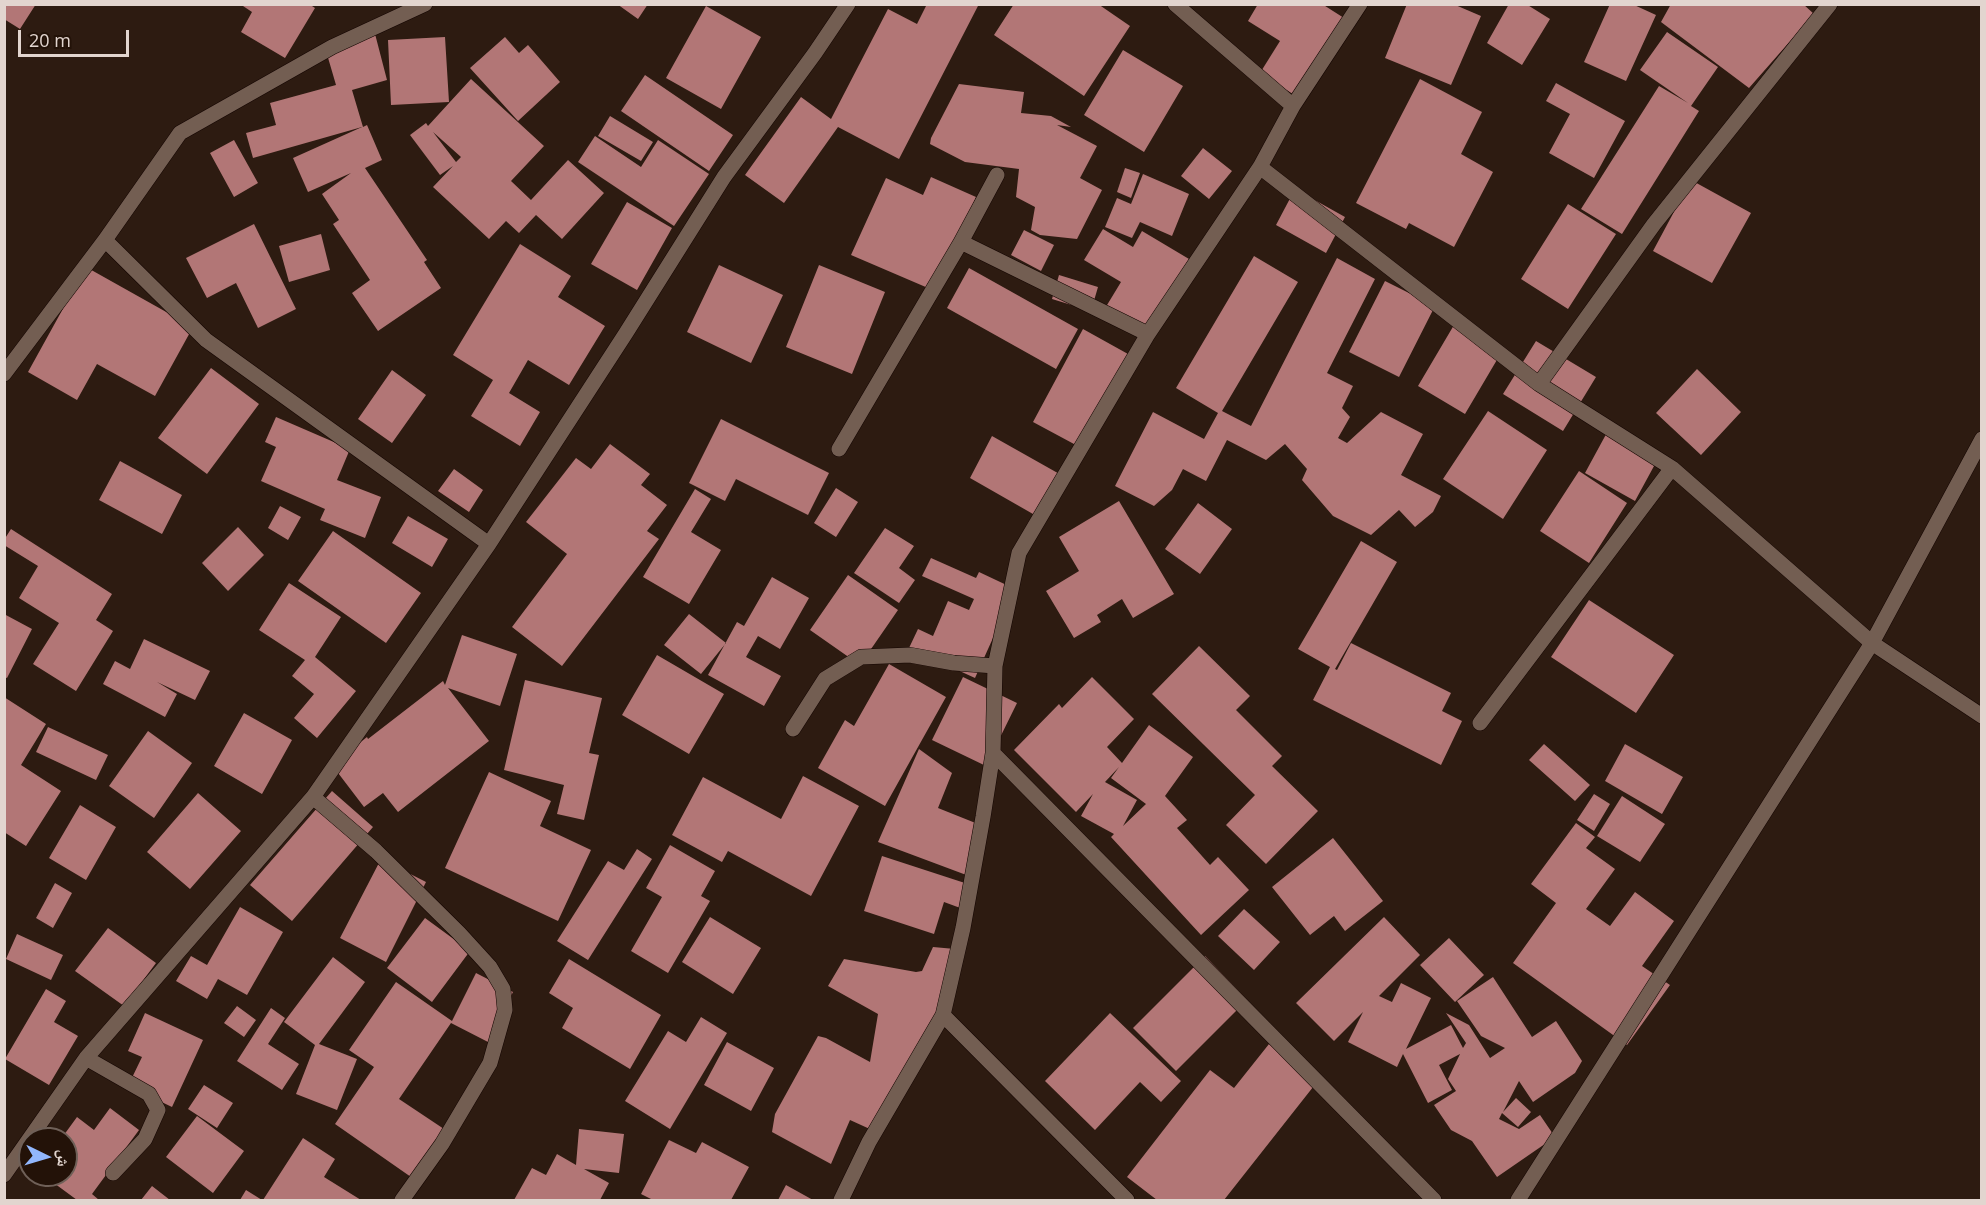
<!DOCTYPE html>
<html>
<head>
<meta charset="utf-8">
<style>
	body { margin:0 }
	#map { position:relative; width:1986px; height:1205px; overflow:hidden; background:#2d1b11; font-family:"Open Sans","Noto Naskh Arabic",sans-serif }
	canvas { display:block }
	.frame { position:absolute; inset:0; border:6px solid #e2d5cf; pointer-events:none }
	.north { position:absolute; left:18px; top:1127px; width:60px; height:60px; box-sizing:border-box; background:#231208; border:2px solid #6f6058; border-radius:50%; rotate:95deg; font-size:16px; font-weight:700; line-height:24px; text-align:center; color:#e2d5cf }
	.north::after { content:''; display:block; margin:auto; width:21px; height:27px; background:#92b7fd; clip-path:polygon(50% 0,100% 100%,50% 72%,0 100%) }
	.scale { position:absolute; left:18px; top:30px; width:111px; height:27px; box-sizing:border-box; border:3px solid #e2d5cf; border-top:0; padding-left:8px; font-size:18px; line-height:21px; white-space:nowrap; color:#e2d5cf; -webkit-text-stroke:4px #231208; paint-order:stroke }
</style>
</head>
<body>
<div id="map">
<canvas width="1986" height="1205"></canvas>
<div class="frame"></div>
<div class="north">ش</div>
<div class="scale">20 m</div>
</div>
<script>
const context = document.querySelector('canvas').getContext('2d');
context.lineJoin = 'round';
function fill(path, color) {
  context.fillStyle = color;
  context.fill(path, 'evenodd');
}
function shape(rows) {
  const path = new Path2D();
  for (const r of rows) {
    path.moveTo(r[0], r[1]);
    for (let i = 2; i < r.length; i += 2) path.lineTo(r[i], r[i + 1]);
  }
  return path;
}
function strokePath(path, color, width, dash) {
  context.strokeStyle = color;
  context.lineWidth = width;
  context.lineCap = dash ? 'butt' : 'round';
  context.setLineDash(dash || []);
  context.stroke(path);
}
fill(shape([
	[4,4,36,4,20,29,4,19],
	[240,4,309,4,315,8,285,58,241,32,252,12],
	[617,4,648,4,638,19],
	[927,4,979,4,899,159,838,127,784,203,745,175,801,97,831,119,888,9,917,24],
	[1014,4,1098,4,1130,26,1084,96,994,35],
	[1258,4,1322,4,1344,18,1296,96,1260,73,1280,41,1248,21],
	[1407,4,1453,4,1481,16,1451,85,1385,58],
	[1509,4,1526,4,1550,19,1522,65,1487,43],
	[1610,4,1632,4,1656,15,1626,81,1584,62],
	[1671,4,1803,4,1814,14,1749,88,1661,22],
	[706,6,761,37,721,109,666,78],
	[374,30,387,80,352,90,363,127,367,125,382,160,365,168,427,260,424,262,441,288,378,331,352,293,370,280,333,224,339,220,322,194,351,173,308,192,293,158,362,127,253,158,246,133,276,125,270,103,336,85,324,44],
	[1667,32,1718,67,1691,106,1699,111,1622,234,1581,209,1659,86,1688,103,1640,70],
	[445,37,449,102,391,105,388,40],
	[505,37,519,53,528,45,560,82,518,121,470,68],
	[1123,50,1183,86,1144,152,1084,115],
	[645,75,733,135,709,171,621,111],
	[471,79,544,146,511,181,531,200,568,160,604,193,562,239,536,215,519,233,506,221,489,239,433,187,453,166,440,175,410,135,426,123,428,126],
	[433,132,461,157,456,162],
	[1420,79,1482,112,1461,154,1493,172,1454,247,1409,223,1406,229,1356,203],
	[1556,83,1625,121,1594,178,1549,153,1570,114,1546,101],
	[959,84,1024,92,1021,113,1051,116,1071,127,1057,125,1097,146,1080,178,1102,190,1077,239,1040,235,1031,230,1035,207,1016,197,1019,169,965,162,930,144,931,138],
	[610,116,653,142,641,161,598,136],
	[595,136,641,167,658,140,709,174,674,226,578,162],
	[234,140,258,183,234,197,210,153],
	[1203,148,1232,171,1209,199,1181,176],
	[1125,168,1140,173,1131,198,1117,192],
	[1143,174,1189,194,1172,236,1140,222,1132,238,1105,227,1117,198,1131,204],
	[931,177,976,197,935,291,851,255,886,178,923,195],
	[1691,180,1751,213,1712,283,1653,251],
	[1295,189,1345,217,1326,253,1276,225],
	[627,202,672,228,637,290,591,264],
	[1568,204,1616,234,1568,309,1521,279],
	[254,224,296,309,258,328,236,283,207,298,186,258],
	[1103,229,1133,247,1142,231,1189,259,1143,334,1104,310,1121,282,1084,260],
	[1024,230,1054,245,1041,271,1011,255],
	[321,234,330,270,289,282,279,246],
	[520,244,571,276,558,297,605,326,569,385,528,360,509,393,540,412,520,446,471,416,493,380,453,355],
	[1254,256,1298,282,1222,411,1251,426,1337,258,1375,279,1327,373,1353,386,1342,408,1350,417,1338,438,1347,443,1381,412,1423,434,1401,475,1441,496,1433,512,1415,527,1399,510,1371,535,1333,516,1302,480,1307,469,1285,444,1266,460,1227,440,1206,481,1183,469,1172,490,1154,506,1115,486,1153,412,1204,439,1218,413,1176,388],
	[719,265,783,295,751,363,687,332],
	[819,265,885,292,852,374,786,347],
	[86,267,193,327,155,396,97,364,77,400,28,372],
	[969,268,1078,329,1056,369,947,308],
	[1059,275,1098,287,1091,311,1052,299],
	[1385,281,1435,306,1399,377,1349,352],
	[1454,325,1501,353,1465,414,1418,386],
	[1083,329,1128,354,1087,451,1033,422],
	[1536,341,1596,377,1563,431,1503,394],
	[211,368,259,404,207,474,158,438],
	[1697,369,1741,412,1701,455,1656,413],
	[392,370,426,395,392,443,358,419],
	[1488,411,1547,450,1503,519,1443,479],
	[276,417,350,449,337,480,381,497,365,538,320,520,325,509,261,481,276,447,265,442],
	[721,419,829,473,808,515,736,479,725,501,689,483],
	[1610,427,1660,455,1635,501,1585,473],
	[992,436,1063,476,1040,518,970,478],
	[610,444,650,474,641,485,667,505,647,531,659,539,562,666,512,627,567,554,526,522,576,458,591,469],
	[120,461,182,495,162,534,99,500],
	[454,469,483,490,469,512,438,491],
	[1579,471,1627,503,1589,563,1540,531],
	[836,488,858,502,836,537,814,523],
	[695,489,711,499,691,532,721,550,689,604,643,577],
	[1119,501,1174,594,1133,618,1122,599,1097,615,1101,622,1074,638,1046,591,1079,571,1059,537],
	[1198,503,1232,529,1200,574,1165,549],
	[280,506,301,517,288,540,268,528],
	[408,516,448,539,432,567,392,543],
	[238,527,264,555,228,591,202,563],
	[885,528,914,546,899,568,915,580,899,603,854,573],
	[11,529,112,594,96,620,113,631,76,691,33,664,59,623,19,598,38,566,4,545,4,540],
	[333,531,421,593,386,643,298,581],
	[1361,541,1397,562,1335,669,1337,670,1351,643,1451,693,1442,711,1462,721,1441,765,1313,700,1330,667,1298,649],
	[931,558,976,578,979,572,1015,589,975,678,909,648,918,629,933,636,948,601,969,610,974,599,922,576],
	[848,575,898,610,860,665,810,630],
	[772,577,809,598,780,649,758,636,746,657,781,676,764,706,708,675,737,622,744,626],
	[289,583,341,617,315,657,356,691,317,738,294,718,314,694,292,676,305,660,259,630],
	[1589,600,1674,655,1636,713,1551,657],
	[4,614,32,629,7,678,4,677],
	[689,614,726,643,701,674,664,645],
	[462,635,517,654,500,706,448,688,489,741,398,812,383,793,364,807,332,765,367,737,368,739,443,681,445,685],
	[144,639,210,671,195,700,157,682,177,694,165,717,103,684,115,661,130,669],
	[1199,646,1250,696,1236,710,1282,756,1272,766,1318,811,1266,864,1226,825,1255,795,1152,694],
	[657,655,724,694,689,754,622,715],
	[889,664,946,697,885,806,818,768,845,720,854,726],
	[963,677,1017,703,986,766,932,740],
	[1092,677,1134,719,1107,747,1122,763,1149,725,1193,757,1165,796,1187,820,1177,828,1210,865,1218,857,1249,890,1201,935,1111,837,1114,834,1081,816,1093,794,1076,812,1014,750,1059,704,1062,708],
	[1119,767,1111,778,1146,804,1123,826,1137,800,1105,782],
	[525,680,602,698,589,753,599,755,584,820,557,814,564,785,504,770],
	[4,697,46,724,21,765,61,791,26,846,4,832],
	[244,713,292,740,262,794,214,766],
	[48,727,108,755,96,780,36,752],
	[148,731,192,763,154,818,109,786],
	[1544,744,1590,785,1575,801,1529,760],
	[1625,744,1683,777,1662,814,1605,781],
	[919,749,952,773,938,808,978,824,969,876,878,842],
	[489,772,551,801,540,826,591,850,558,921,445,868],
	[803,776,859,806,811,896,728,851,722,862,672,835,703,777,781,819],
	[332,791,373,827,292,921,250,885],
	[198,793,241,831,190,889,147,852],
	[1594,794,1610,804,1594,831,1577,820],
	[1622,796,1665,824,1640,862,1597,836],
	[80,805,116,827,86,880,49,858],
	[1576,823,1595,837,1586,848,1615,869,1586,909,1610,926,1635,892,1674,921,1642,966,1670,985,1627,1045,1513,963,1556,903,1531,884],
	[1333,838,1383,901,1345,931,1334,916,1310,935,1272,887],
	[670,845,715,871,701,896,710,901,668,973,631,951,662,897,646,888],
	[637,849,652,859,588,960,557,941,608,861,624,870],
	[882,856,971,885,963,909,944,902,934,934,864,911],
	[381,859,426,882,386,962,340,938],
	[55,883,72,893,53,928,36,918],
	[240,907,283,932,247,995,218,979,207,999,176,981,191,956,207,965],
	[1244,909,1280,942,1254,970,1218,936],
	[710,917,761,948,733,994,682,962],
	[1384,917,1420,955,1379,996,1392,1002,1401,983,1431,998,1406,1049,1451,1025,1463,1048,1466,1043,1446,1013,1469,1025,1490,1058,1505,1048,1481,1036,1457,1001,1493,977,1532,1037,1556,1021,1582,1061,1575,1073,1533,1102,1519,1081,1503,1112,1516,1098,1531,1112,1518,1127,1502,1113,1499,1119,1519,1129,1540,1115,1555,1137,1497,1177,1472,1141,1451,1130,1434,1105,1456,1091,1448,1079,1460,1054,1439,1065,1452,1090,1428,1103,1403,1054,1397,1067,1348,1042,1363,1012,1334,1041,1296,1003],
	[425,918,470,951,432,1002,387,968],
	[108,928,156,963,124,1006,75,971],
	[17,934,63,955,51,980,6,959],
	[1449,938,1484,975,1455,1002,1420,965],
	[933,947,955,949,935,1020,872,1130,850,1120,831,1164,772,1132,775,1114,818,1036,826,1038,870,1062,878,1014,828,986,844,959,916,972,922,971],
	[1205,956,1247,1000,1176,1071,1133,1028],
	[333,957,365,982,319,1044,357,1059,337,1110,296,1094,315,1045,284,1022],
	[569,959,661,1015,630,1069,562,1028,573,1008,549,993],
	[476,973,513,992,488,1042,451,1023,399,1099,444,1129,411,1177,335,1124,374,1067,349,1050,396,982,452,1021],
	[46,989,66,1001,54,1022,78,1036,49,1085,5,1059],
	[237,1006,256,1020,244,1037,224,1023],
	[271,1008,285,1018,268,1044,299,1064,282,1090,237,1061],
	[145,1013,203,1040,172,1107,128,1086,142,1057,128,1051],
	[1110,1013,1181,1081,1161,1102,1140,1082,1095,1130,1045,1081],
	[701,1017,727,1033,670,1129,625,1101,668,1031,686,1042],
	[727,1042,774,1068,751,1111,704,1085],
	[1269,1044,1317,1082,1224,1200,1157,1200,1127,1177,1210,1070,1234,1088],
	[204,1085,233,1103,217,1128,188,1109],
	[110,1108,139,1130,92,1194,99,1200,77,1200,43,1175,66,1175,66,1139,61,1139,77,1117,94,1130],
	[197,1116,244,1151,213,1193,166,1157],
	[579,1129,624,1134,619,1173,584,1169,609,1183,600,1200,514,1200,532,1168,546,1175,557,1154,576,1165],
	[303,1138,335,1159,324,1177,361,1200,263,1200],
	[669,1140,696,1153,702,1142,749,1167,731,1200,653,1200,641,1194],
	[786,1185,813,1200,778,1200],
	[152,1186,170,1200,141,1200],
	[246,1190,262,1200,240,1200]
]), '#b27676');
const street = shape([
	[1175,4,1293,106],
	[1260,167,1539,384,1672,468,1872,643,1982,716],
	[105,240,206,340,489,544],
	[961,242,997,175],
	[4,374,105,240,180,133,332,47,425,4],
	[1539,384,1654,224,1830,4],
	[839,449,961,242,1148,334],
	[1480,723,1672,468],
	[793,729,825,679,861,657,910,655,954,663,995,666],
	[993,753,1434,1200],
	[313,797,376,851,459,933,490,967,503,989,505,1010,490,1063,442,1144,402,1200],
	[943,1015,1127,1200],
	[86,1058,149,1094,158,1110,145,1139,113,1173],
	[4,1175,86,1058,313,797,489,544,626,333,724,177,815,53,848,4],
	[841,1200,869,1142,943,1015,963,928,983,817,993,753,995,666,1019,553,1148,334,1260,167,1293,106,1360,4],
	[1518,1200,1872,643,1982,439]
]);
strokePath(street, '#140501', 16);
strokePath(street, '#735e52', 15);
</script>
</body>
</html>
